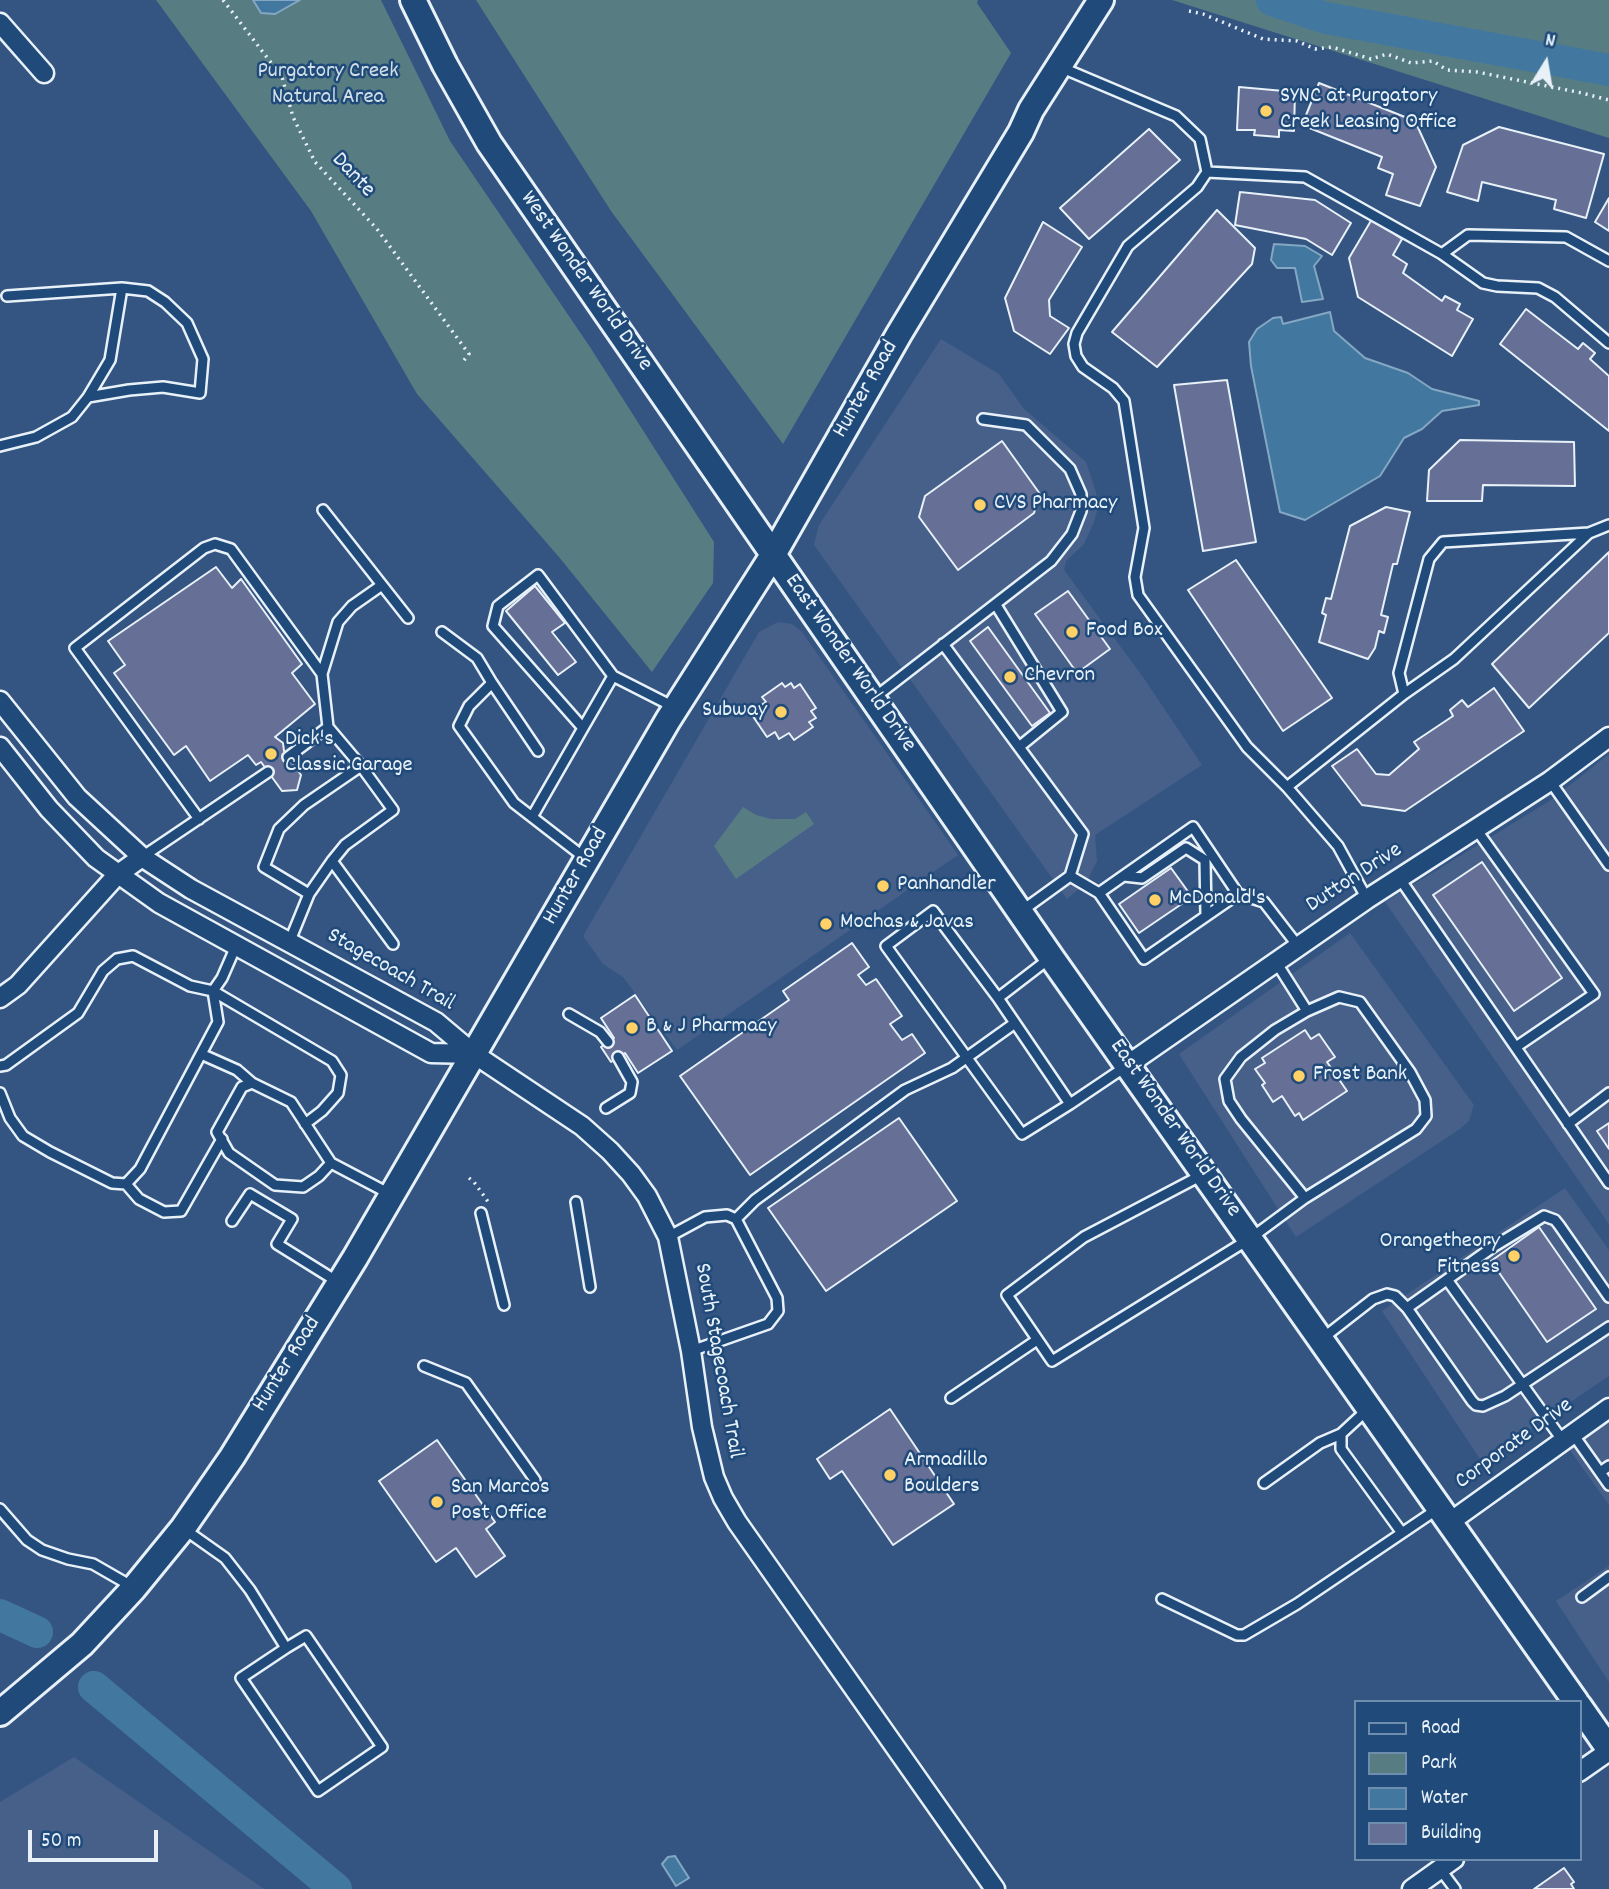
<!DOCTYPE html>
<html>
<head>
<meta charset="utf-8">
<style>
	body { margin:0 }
	#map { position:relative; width:1609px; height:1889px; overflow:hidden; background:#345582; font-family:Dekko,sans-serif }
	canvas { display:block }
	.legend { position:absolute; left:1354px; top:1700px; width:228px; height:161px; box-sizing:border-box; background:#1f4a7a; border:2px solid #6f8dac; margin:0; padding:9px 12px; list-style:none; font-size:21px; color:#e8f1f8 }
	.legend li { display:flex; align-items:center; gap:14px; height:35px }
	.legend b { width:35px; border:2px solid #6f8dac }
	.north { position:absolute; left:1511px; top:28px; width:70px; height:70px; -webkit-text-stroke:5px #1f4a7a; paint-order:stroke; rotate:11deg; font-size:19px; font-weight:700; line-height:28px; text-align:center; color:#e8f1f8 }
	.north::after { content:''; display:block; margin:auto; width:24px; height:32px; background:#e8f1f8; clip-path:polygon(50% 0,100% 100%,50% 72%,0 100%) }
	.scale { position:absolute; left:28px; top:1830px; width:130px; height:32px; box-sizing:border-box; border:4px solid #e8f1f8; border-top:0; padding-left:9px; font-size:21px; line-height:24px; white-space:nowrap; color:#e8f1f8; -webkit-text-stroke:5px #1f4a7a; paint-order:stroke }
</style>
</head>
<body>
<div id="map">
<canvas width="1609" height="1889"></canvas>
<ul class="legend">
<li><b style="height:9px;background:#1f4a7a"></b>Road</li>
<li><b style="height:19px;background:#577d83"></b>Park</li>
<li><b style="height:19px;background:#42779f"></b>Water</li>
<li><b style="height:19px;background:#666f95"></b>Building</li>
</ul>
<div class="north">N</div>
<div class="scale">50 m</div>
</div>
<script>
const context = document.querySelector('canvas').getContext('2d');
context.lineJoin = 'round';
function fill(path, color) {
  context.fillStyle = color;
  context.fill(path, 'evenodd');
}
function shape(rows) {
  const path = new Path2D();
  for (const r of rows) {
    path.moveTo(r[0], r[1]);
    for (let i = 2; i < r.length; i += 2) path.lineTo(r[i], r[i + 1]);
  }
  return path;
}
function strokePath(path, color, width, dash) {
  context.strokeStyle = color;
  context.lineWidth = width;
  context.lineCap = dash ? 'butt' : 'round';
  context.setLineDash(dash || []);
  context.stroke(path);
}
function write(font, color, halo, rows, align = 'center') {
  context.font = font + ' Dekko,sans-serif';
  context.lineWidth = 5;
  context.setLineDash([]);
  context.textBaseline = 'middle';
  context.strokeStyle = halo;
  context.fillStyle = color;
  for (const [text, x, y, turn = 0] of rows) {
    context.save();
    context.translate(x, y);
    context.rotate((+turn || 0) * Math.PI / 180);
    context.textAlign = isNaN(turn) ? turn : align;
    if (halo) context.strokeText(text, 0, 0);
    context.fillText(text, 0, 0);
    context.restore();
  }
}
fill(shape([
	[941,339,999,374,1024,409,1086,462,1096,492,1098,508,1094,522,1084,544,1066,561,1064,570,1143,677,1202,765,1095,835,1097,861,1086,883,1067,899,814,545,819,525],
	[778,622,792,624,802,632,958,855,677,1050,623,977,603,964,583,936,759,632],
	[1609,754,1609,1224,1385,902,1551,800],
	[1350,933,1474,1105,1469,1121,1460,1129,1296,1237,1179,1054],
	[1565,1188,1609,1250,1609,1376,1482,1462,1382,1311],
	[1609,1420,1609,1505,1569,1449],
	[1609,1566,1609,1682,1556,1601],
	[74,1757,264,1889,0,1889,0,1802]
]), '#46608a');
fill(shape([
	[156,0,381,0,450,141,590,347,714,542,713,583,652,672,559,557,417,394,311,211],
	[476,0,978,0,977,3,1011,53,783,444,611,211],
	[1172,0,1609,0,1609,138],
	[743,807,756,815,771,819,795,819,806,812,814,824,736,879,714,846]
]), '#577d83');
const water = shape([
	[253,0,300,0,275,14,261,13,253,0],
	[1274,244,1305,246,1322,256,1314,266,1323,299,1302,302,1295,268,1277,268,1271,260,1274,244],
	[1330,312,1334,331,1365,358,1408,373,1432,389,1479,401,1479,405,1442,411,1422,429,1404,438,1380,476,1305,520,1280,512,1251,366,1249,342,1257,329,1273,318,1281,317,1283,324,1330,312],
	[675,1856,689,1878,676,1886,662,1864,668,1857,675,1856]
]);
fill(water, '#42779f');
strokePath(water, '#84a8c3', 2);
strokePath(shape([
	[1272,0,1326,18,1609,70],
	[0,1615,37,1632],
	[94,1687,336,1889]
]), '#42779f', 32);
const building = shape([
	[1319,83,1415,121,1436,167,1420,206,1386,195,1393,174,1378,168,1382,157,1302,125,1319,83],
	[1239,87,1295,92,1294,131,1279,130,1279,137,1254,135,1255,130,1237,130,1239,87],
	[1499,127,1604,154,1586,218,1554,209,1556,200,1482,182,1478,201,1447,192,1463,145,1499,127],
	[1149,129,1180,160,1089,239,1060,208,1149,129],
	[1240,192,1315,200,1351,223,1332,255,1306,239,1235,225,1240,192],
	[1609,198,1609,231,1595,222,1609,198],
	[1217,210,1255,248,1252,264,1157,367,1112,332,1217,210],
	[1372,219,1402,239,1393,255,1407,264,1403,273,1442,301,1445,296,1460,304,1457,310,1473,319,1452,356,1358,297,1349,258,1372,219],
	[1043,222,1082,247,1049,300,1050,316,1069,328,1050,354,1014,331,1005,298,1043,222],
	[1526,309,1578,349,1583,343,1595,353,1590,359,1609,376,1609,431,1500,344,1526,309],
	[1227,380,1256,542,1203,551,1174,385,1227,380],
	[1460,440,1574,442,1575,486,1483,485,1482,501,1427,501,1429,470,1460,440],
	[1002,441,1040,494,1034,513,958,570,919,517,925,496,1002,441],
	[1386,507,1410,512,1397,564,1393,564,1381,615,1388,617,1384,633,1379,631,1375,648,1368,659,1319,642,1326,615,1322,613,1326,598,1331,599,1350,526,1386,507],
	[1609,552,1609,633,1529,708,1492,664,1609,552],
	[1236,560,1332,698,1283,731,1188,590,1236,560],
	[216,567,232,588,241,579,302,664,292,673,315,704,275,737,283,743,284,751,301,775,297,790,282,791,261,762,256,765,248,755,210,781,186,746,174,755,114,673,125,665,108,641,216,567],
	[535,586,565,623,552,632,576,662,558,675,506,611,535,586],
	[1068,591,1110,649,1077,673,1035,614,1068,591],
	[988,627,1050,713,1032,726,970,641,988,627],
	[782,683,785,687,791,683,794,688,800,684,816,708,811,711,816,718,809,722,813,727,794,740,789,733,779,739,775,732,767,737,750,712,766,702,762,697,782,683],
	[1494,688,1524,731,1405,811,1362,805,1332,766,1357,749,1376,774,1389,775,1419,749,1414,742,1453,716,1450,710,1462,700,1468,707,1494,688],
	[1482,862,1562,978,1514,1011,1433,895,1482,862],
	[1171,868,1192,897,1139,933,1119,904,1171,868],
	[852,943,869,967,858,975,866,985,876,979,902,1016,890,1024,902,1040,912,1034,925,1053,750,1175,680,1076,789,1000,783,991,852,943],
	[635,995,672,1051,638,1073,625,1053,611,1062,601,1047,614,1038,601,1018,635,995],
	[1305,1030,1311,1039,1319,1034,1335,1057,1327,1062,1347,1091,1303,1120,1299,1113,1295,1116,1282,1096,1273,1102,1262,1085,1265,1083,1255,1069,1265,1063,1262,1058,1305,1030],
	[899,1118,957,1201,826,1291,768,1208,899,1118],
	[1609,1123,1609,1149,1597,1131,1609,1123],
	[1539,1227,1596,1309,1547,1342,1491,1261,1539,1227],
	[890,1409,954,1504,893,1545,842,1471,830,1479,817,1459,890,1409],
	[437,1440,495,1522,486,1529,505,1556,476,1577,456,1548,436,1562,379,1481,437,1440],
	[1564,1868,1574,1882,1571,1884,1574,1889,1534,1889,1564,1868]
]);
fill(building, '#666f95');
strokePath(building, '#e8f1f8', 2);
const service = shape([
	[1060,67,1176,116,1200,139,1207,172,1197,187,1128,246,1077,333,1074,344,1076,356,1083,367,1113,388,1124,401,1144,528,1135,577,1138,595,1247,747,1287,787,1338,846,1367,899],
	[1207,172,1305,177,1442,254,1468,235,1566,237,1609,261],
	[1442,254,1483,283,1497,286,1538,288,1555,297,1609,343],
	[7,296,122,288,148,291,165,302,187,323,203,359,200,393,163,387,129,390,88,397],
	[0,446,36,437,72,417,88,397,110,360,122,288],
	[382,585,408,618],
	[996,605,1062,712,1019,747],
	[442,632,477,658,492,683,469,706,459,726,514,803,585,858],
	[943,644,1083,834,1070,876,1023,910],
	[492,683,538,751],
	[1404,694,1399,673,1429,559,1443,542,1589,533],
	[874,698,1051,561,1072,534,1081,511,1081,494,1070,469,1026,425,983,419],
	[583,728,613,676],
	[288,757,328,727],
	[1550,781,1609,865],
	[1287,787,1404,694,1454,659,1589,533,1609,525],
	[532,817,583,728,493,626,498,606,538,575,613,676,674,707],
	[199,819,75,648,204,548,215,544,231,549,322,674],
	[1476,829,1594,994,1516,1047],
	[142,857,268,772],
	[332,861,393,944],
	[1070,876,1099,893,1144,959,1238,894,1264,902,1298,946],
	[1124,876,1142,878,1186,848,1205,860,1206,916],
	[1400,879,1609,1183],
	[1099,893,1193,827,1238,894],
	[309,894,264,867,279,829,304,805,361,766],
	[289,943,309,894,332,861,345,845,393,810,361,766,328,727,322,674,338,622,352,606,382,585,323,510],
	[1050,958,998,998,1070,1104,1125,1067],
	[1276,962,1307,1011],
	[213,991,332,1061,341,1075,338,1093,322,1111,305,1124],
	[1339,997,1360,1002,1410,1072,1425,1100,1426,1116,1416,1129,1305,1198,1241,1119,1229,1101,1225,1079,1241,1057,1275,1030,1307,1011,1339,997],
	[998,998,933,911,886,946,1022,1134,1070,1104],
	[569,1014,600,1032,608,1042],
	[201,1054,237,1070,252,1083],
	[0,1066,6,1065,78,1013,103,971,117,959,133,956,190,986,213,991,222,978,236,946],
	[0,1093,10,1118,23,1136,50,1152,112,1183,126,1184,140,1169,218,1022,213,991],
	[606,1108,630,1093,632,1082,618,1057],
	[1568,1124,1609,1093],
	[331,1163,319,1176,303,1187,275,1185,229,1153,217,1132,242,1087,252,1083,291,1102,331,1163,390,1194],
	[1202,1175,1084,1237,1007,1295,1052,1361,1251,1238,1305,1198],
	[126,1184,139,1199,164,1212,181,1211,222,1139],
	[576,1202,590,1287],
	[481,1213,504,1305],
	[736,1219,755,1200,905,1090,952,1068,1015,1023],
	[232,1221,250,1194,292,1219,277,1244,338,1282],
	[668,1237,705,1217,727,1215,736,1219,777,1298,778,1311,768,1324,691,1351],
	[1448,1281,1563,1441],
	[1407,1308,1493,1247,1544,1216,1555,1220,1559,1225,1609,1297],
	[1323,1338,1373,1299,1387,1294,1395,1296,1407,1308,1472,1401,1476,1405,1483,1406,1505,1396,1609,1327],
	[424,1366,466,1383,535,1480],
	[951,1398,1037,1340],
	[1368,1409,1341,1434,1341,1449,1402,1533],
	[1573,1434,1609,1485],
	[1600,1472,1609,1466],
	[1264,1483,1320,1443,1341,1434],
	[0,1509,27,1540,42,1550,68,1559,93,1564,133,1587],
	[184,1529,225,1558,250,1590,286,1648,306,1636,382,1747,318,1791,241,1678,286,1648],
	[1582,1597,1609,1577],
	[1162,1599,1237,1635,1244,1635,1297,1604,1439,1508],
	[1440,1869,1455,1889]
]);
const minor = shape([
	[0,23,44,73],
	[0,701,77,797,142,857,191,889,436,1022,474,1054,582,1126,610,1151,631,1174,647,1196,668,1237,691,1351,702,1427,714,1477,723,1498,737,1522,995,1889],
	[0,747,49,809,96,858,159,903,431,1053,474,1054],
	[0,998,18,985,117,875,142,857],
	[1129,1064,1367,899,1550,781,1609,737],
	[1450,1522,1609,1408],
	[1579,1772,1609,1751],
	[1412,1889,1454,1859]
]);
const secondary = shape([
	[413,0,445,65,489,143,1051,957,1576,1702],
	[1579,1706,1609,1749],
	[0,1713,82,1644,134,1588,183,1528,232,1457,355,1258,668,720,773,555,899,334,1021,132,1031,110,1101,0]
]);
strokePath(service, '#e8f1f8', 14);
strokePath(minor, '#e8f1f8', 23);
strokePath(secondary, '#e8f1f8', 30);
strokePath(shape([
	[223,0,282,77,293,117,315,162,377,229,469,354,461,364],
	[1189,11,1203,14,1263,39,1297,41,1315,49,1332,47,1371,59,1387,54,1411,63,1433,61,1447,70,1477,72,1582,93,1609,100],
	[469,1178,474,1182,489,1203]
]), '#e8f1f8', 3.5, [2, 5]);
strokePath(service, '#1f4a7a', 9);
strokePath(minor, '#1f4a7a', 18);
strokePath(secondary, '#1f4a7a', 24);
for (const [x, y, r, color] of [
	[1266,111,7,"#ffd166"],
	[980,505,7,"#ffd166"],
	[1072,632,7,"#ffd166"],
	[1010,677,7,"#ffd166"],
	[781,712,7,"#ffd166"],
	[271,754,7,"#ffd166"],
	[883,886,7,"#ffd166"],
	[1155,900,7,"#ffd166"],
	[826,924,7,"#ffd166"],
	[632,1028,7,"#ffd166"],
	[1299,1076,7,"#ffd166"],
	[1514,1256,7,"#ffd166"],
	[890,1475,7,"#ffd166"],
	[437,1502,7,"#ffd166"]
]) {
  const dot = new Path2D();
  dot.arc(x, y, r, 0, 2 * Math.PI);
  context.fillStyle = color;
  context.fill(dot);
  strokePath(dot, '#1f4a7a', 2.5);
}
write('23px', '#d2e0e6', '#1f4a7a', [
	["Purgatory Creek",328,73],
	["Natural Area",328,99]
]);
write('23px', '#e8f1f8', '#1f4a7a', [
	["SYNC at Purgatory",1280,98],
	["Creek Leasing Office",1280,124],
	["CVS Pharmacy",994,505],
	["Food Box",1086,632],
	["Chevron",1024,677],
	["Subway",767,712,"right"],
	["Dick's",285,741],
	["Classic Garage",285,767],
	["Panhandler",897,886],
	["McDonald's",1169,900],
	["Mochas & Javas",840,924],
	["B & J Pharmacy",646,1028],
	["Frost Bank",1313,1076],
	["Orangetheory",1500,1243,"right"],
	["Fitness",1500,1269,"right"],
	["Armadillo",904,1462],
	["Boulders",904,1488],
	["San Marcos",451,1489],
	["Post Office",451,1515]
], 'left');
write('23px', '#e8f1f8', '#1f4a7a', [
	["Dante",352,176,47],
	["West Wonder World Drive",585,282,55],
	["Hunter Road",867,390,-60],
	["East Wonder World Drive",849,664,55],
	["Hunter Road",577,877,-60],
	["Dutton Drive",1355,879,-33],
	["Stagecoach Trail",390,971,30],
	["East Wonder World Drive",1174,1129,55],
	["South Stagecoach Trail",717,1361,80],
	["Hunter Road",288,1365,-58],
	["Corporate Drive",1515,1445,-36]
]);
</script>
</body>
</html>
